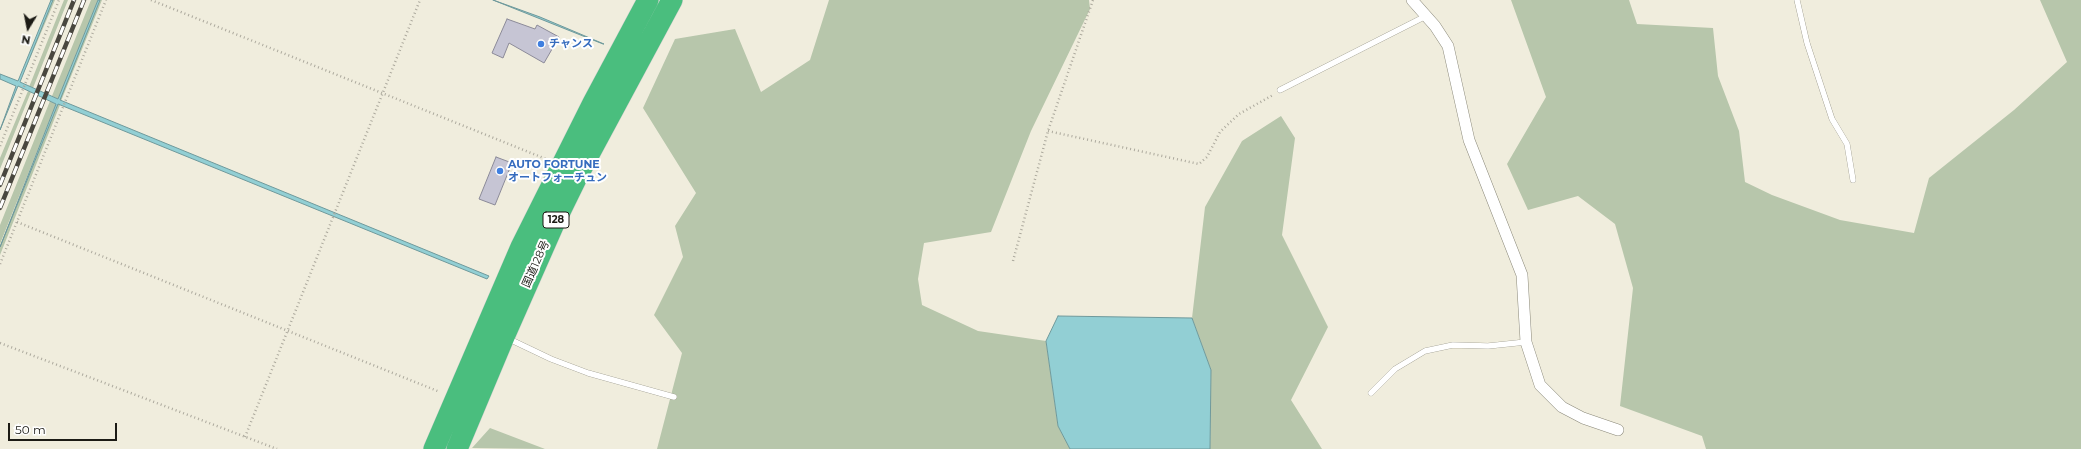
<!DOCTYPE html>
<html>
<head>
<meta charset="utf-8">
<style>
	body { margin:0 }
	#map { position:relative; width:2081px; height:449px; overflow:hidden; background:#f0eddd; font-family:Montserrat,sans-serif }
	canvas { display:block }
	.north { position:absolute; left:8px; top:8px; width:40px; height:40px; -webkit-text-stroke:3px #fff; paint-order:stroke; rotate:190deg; font-size:11px; font-weight:700; line-height:16px; text-align:center; color:#1c1b15 }
	.north::after { content:''; display:block; margin:auto; width:14px; height:18px; background:#1c1b15; clip-path:polygon(50% 0,100% 100%,50% 72%,0 100%) }
	.scale { position:absolute; left:8px; top:423px; width:109px; height:18px; box-sizing:border-box; border:2px solid #1c1b15; border-top:0; padding-left:5px; font-size:12px; line-height:14px; white-space:nowrap; color:#1c1b15; -webkit-text-stroke:3px #fff; paint-order:stroke }
</style>
</head>
<body>
<div id="map">
<canvas width="2081" height="449"></canvas>
<div class="north">N</div>
<div class="scale">50 m</div>
</div>
<script>
const context = document.querySelector('canvas').getContext('2d');
context.lineJoin = 'round';
function fill(path, color) {
  context.fillStyle = color;
  context.fill(path, 'evenodd');
}
function shape(rows) {
  const path = new Path2D();
  for (const r of rows) {
    path.moveTo(r[0], r[1]);
    for (let i = 2; i < r.length; i += 2) path.lineTo(r[i], r[i + 1]);
  }
  return path;
}
function strokePath(path, color, width, dash) {
  context.strokeStyle = color;
  context.lineWidth = width;
  context.lineCap = dash ? 'butt' : 'round';
  context.setLineDash(dash || []);
  context.stroke(path);
}
function write(font, color, halo, rows, align = 'center') {
  context.font = font + ' Montserrat,"Noto Sans JP",sans-serif';
  context.lineWidth = 4;
  context.setLineDash([]);
  context.textBaseline = 'middle';
  context.strokeStyle = halo;
  context.fillStyle = color;
  for (const [text, x, y, turn = 0] of rows) {
    context.save();
    context.translate(x, y);
    context.rotate((+turn || 0) * Math.PI / 180);
    context.textAlign = isNaN(turn) ? turn : align;
    if (halo) context.strokeText(text, 0, 0);
    context.fillText(text, 0, 0);
    context.restore();
  }
}
fill(shape([
	[53,0,55,0,20,82],
	[64,0,68,0,33,88,29,87],
	[91,0,98,0,58,99,52,96],
	[100,0,102,0,61,101,59,100],
	[829,0,1089,0,1090,9,1031,131,991,232,924,243,918,279,922,305,978,331,1046,341,1058,426,1070,449,657,449,682,353,654,315,683,257,675,226,696,193,643,108,675,39,735,29,761,92,810,60],
	[1511,0,1629,0,1637,24,1713,28,1718,76,1739,131,1745,182,1772,195,1840,220,1914,233,1929,178,2014,110,2067,62,2040,0,2081,0,2081,449,1706,449,1702,436,1620,406,1633,288,1615,224,1578,196,1528,210,1507,164,1546,97],
	[28,91,31,92,0,169,0,158],
	[50,101,56,104,0,244,0,225],
	[58,104,60,105,0,255,0,247],
	[1281,116,1295,138,1282,235,1328,327,1291,400,1322,449,1210,449,1211,370,1192,318,1205,207,1242,141],
	[490,428,545,449,472,448]
]), '#b7c6ab');
const water = shape([
	[51,0,53,0,20,82,58,99,98,0,100,0,60,100,489,276,487,279,58,104,0,247,56,104,18,86,0,130,16,86,0,79,0,74,18,81,51,0],
	[493,0,540,17,604,44,603,44,493,0],
	[1058,316,1192,318,1211,370,1210,449,1070,449,1058,426,1046,341,1058,316]
]);
fill(water, '#92cfd4');
strokePath(water, '#6f999b', 1);
const building = shape([
	[507,19,535,29,537,25,559,37,544,63,509,43,503,58,492,53,507,19],
	[496,157,512,163,495,205,479,199,496,157]
]);
fill(building, '#c6c5d4');
strokePath(building, '#8b8a98', 1);
const lane = shape([
	[1797,0,1807,43,1832,119,1847,144,1853,180],
	[1280,90,1426,16],
	[507,338,551,359,588,373,674,397],
	[1371,393,1395,369,1425,351,1453,345,1488,346,1526,342]
]);
const street = shape([
	[1412,0,1435,26,1448,46,1469,140,1522,275,1526,342,1540,385,1562,407,1583,418,1618,430]
]);
const highway = shape([
	[434,449,521,247,593,103,648,0],
	[457,449,504,337,553,226,579,173,672,0]
]);
strokePath(lane, '#8a8879', 6);
strokePath(street, '#8a8879', 12);
strokePath(highway, '#d2d1d0', 22);
strokePath(shape([
	[151,0,546,159],
	[1048,131,1199,164,1207,157,1220,132,1239,114,1273,95],
	[0,146,59,0],
	[17,222,440,392],
	[1013,261,1048,131,1093,0],
	[0,264,106,0],
	[0,343,277,449],
	[245,437,420,0]
]), '#aca99d', 2.5, [1, 3]);
strokePath(lane, '#fff', 5.5);
strokePath(street, '#fff', 11);
strokePath(highway, '#4abe7e', 21);
const rail = shape([
	[0,185,74,0],
	[0,208,84,0]
]);
strokePath(rail, '#49473f', 4.5);
strokePath(rail, '#fff', 3, [9]);
for (const [x, y, r, color] of [
	[541,44,4,"#3f7fe0"],
	[500,171,4,"#3f7fe0"]
]) {
  const dot = new Path2D();
  dot.arc(x, y, r, 0, 2 * Math.PI);
  context.fillStyle = color;
  context.fill(dot);
  strokePath(dot, '#fff', 1.5);
}
for (const [x, y, w] of [
	[556,220,26]
]) {
  const box = new Path2D();
  box.roundRect(x - w / 2, y - 8, w, 16, 3);
  context.fillStyle = '#fff';
  context.fill(box);
  strokePath(box, '#1c1b15', 1);
}
write('bold 10px', '#1c1b15', null, [
	["128",556,220]
]);
write('bold 11px', '#366cbe', '#fff', [
	["チャンス",549,44],
	["AUTO FORTUNE",508,165],
	["オートフォーチュン",508,178]
], 'left');
write('11px', '#1c1b15', '#fff', [
	["国道128号",536,264,-66]
]);
</script>
</body>
</html>
